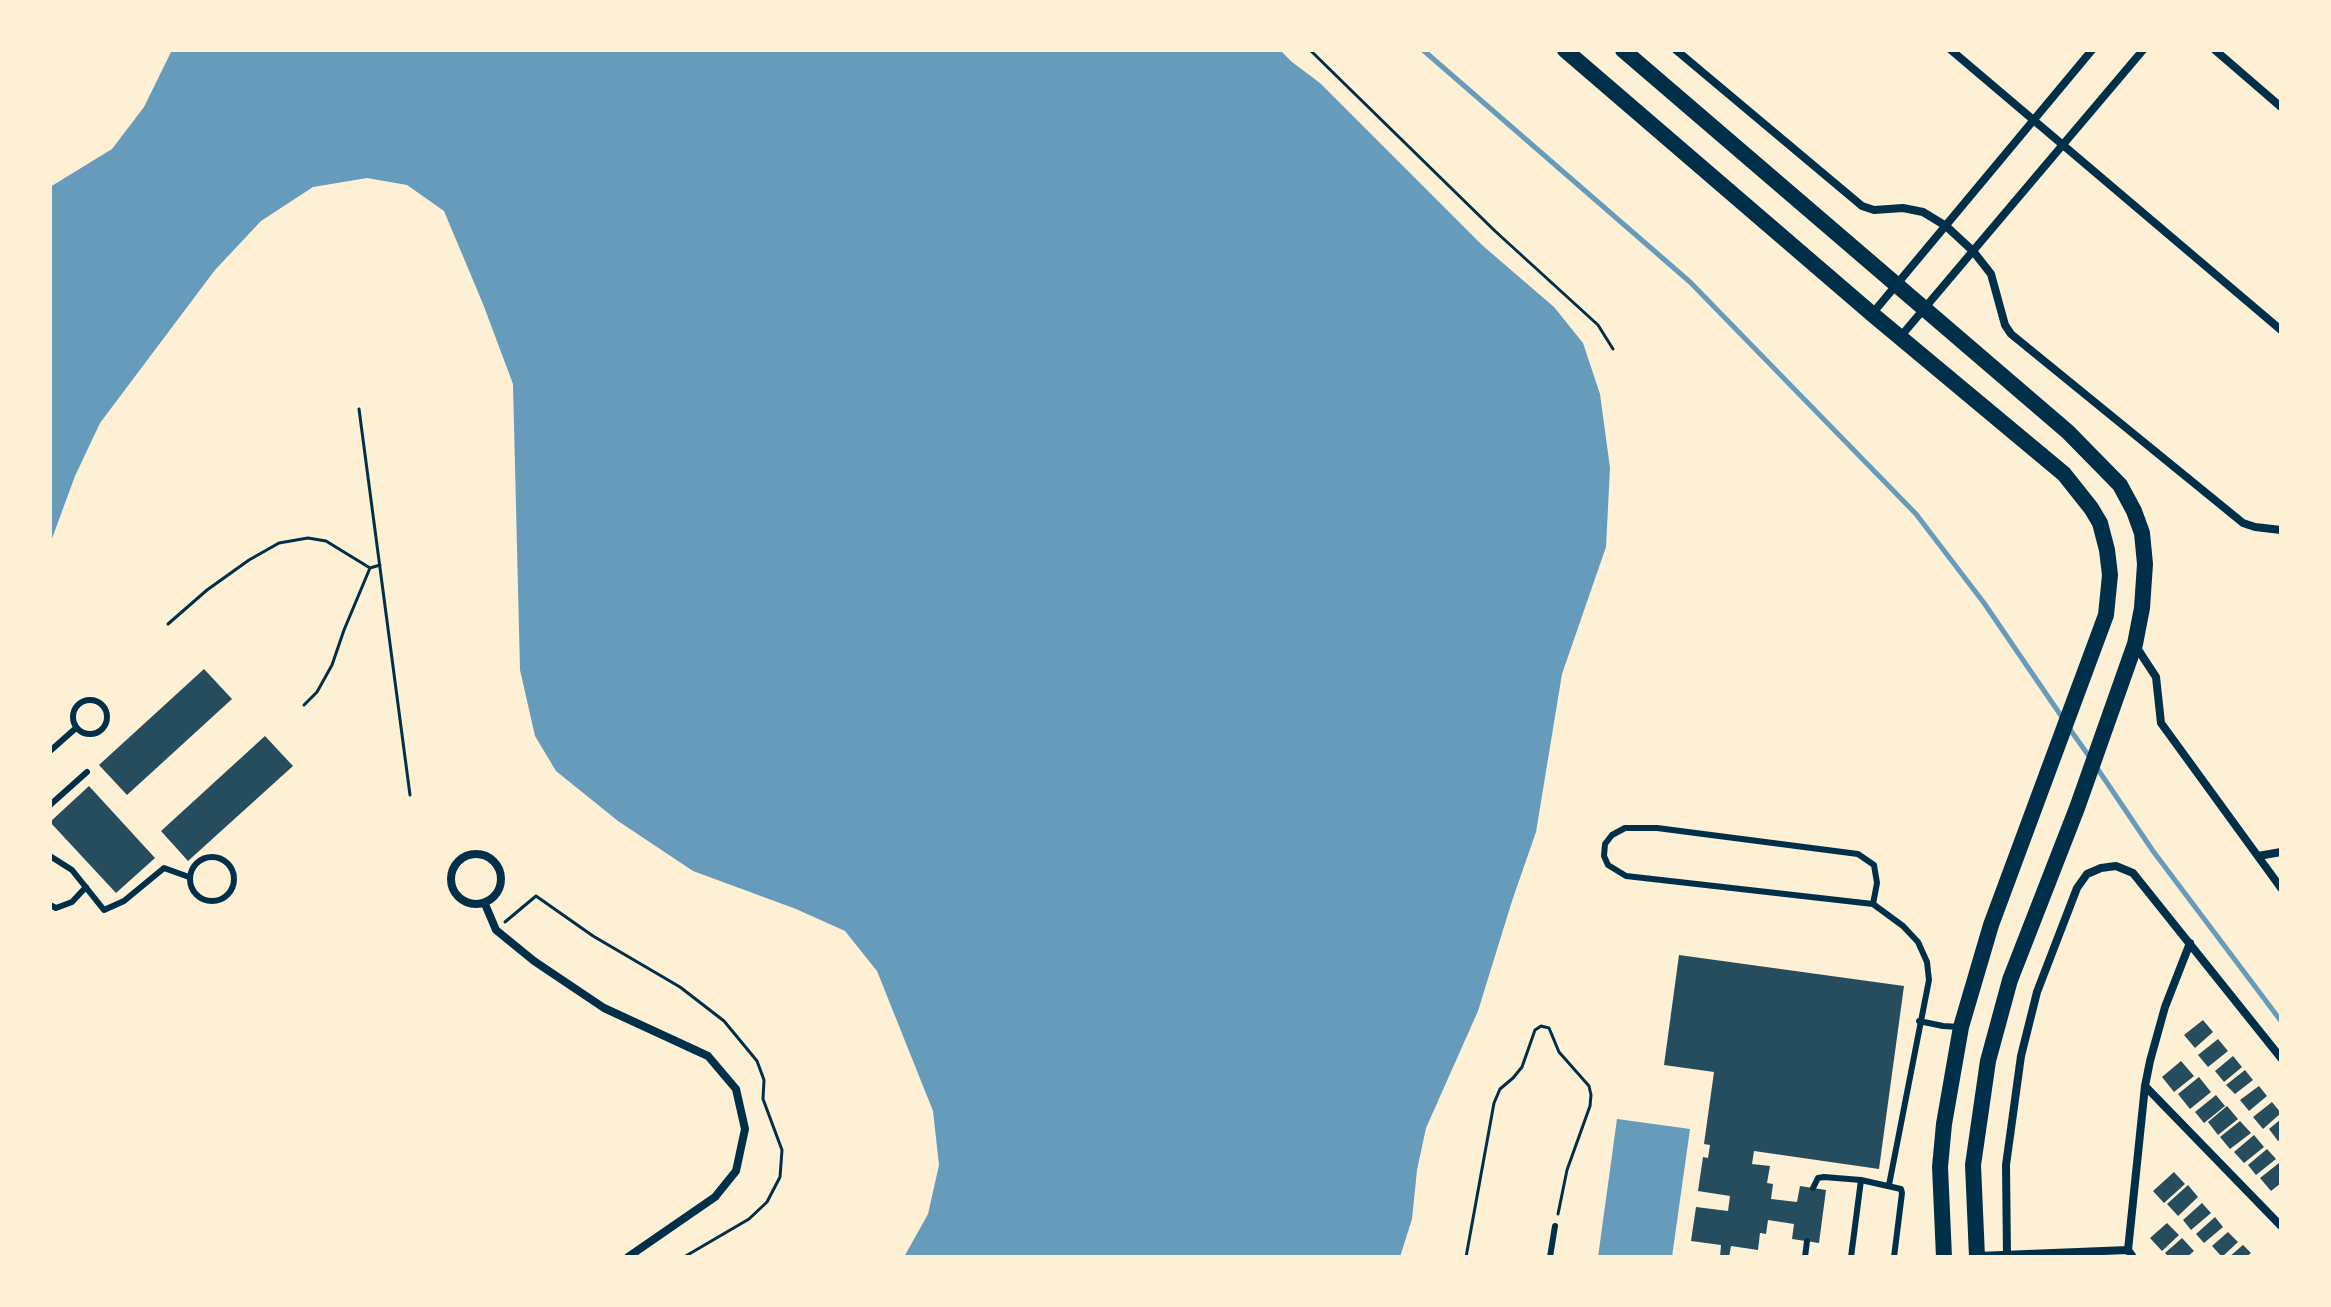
<!DOCTYPE html>
<html>
<head>
<meta charset="utf-8">
<style>
	body { margin:0 }
	#map { position:relative; width:2331px; height:1307px; overflow:hidden; background:#fdf0d5; font-family:Rubik,sans-serif }
	canvas { display:block }
	.frame { position:absolute; inset:0; border:52px solid #fdf0d5; pointer-events:none }
</style>
</head>
<body>
<div id="map">
<canvas width="2331" height="1307"></canvas>
<div class="frame"></div>
</div>
<script>
const context = document.querySelector('canvas').getContext('2d');
context.lineJoin = 'round';
function fill(path, color) {
  context.fillStyle = color;
  context.fill(path, 'evenodd');
}
function shape(rows) {
  const path = new Path2D();
  for (const r of rows) {
    if (r.length === 3) {
      path.moveTo(r[0] + r[2], r[1]);
      path.arc(r[0], r[1], r[2], 0, 2 * Math.PI);
      continue;
    }
    path.moveTo(r[0], r[1]);
    for (let i = 2; i < r.length; i += 2) path.lineTo(r[i], r[i + 1]);
  }
  return path;
}
function strokePath(path, color, width, dash) {
  context.strokeStyle = color;
  context.lineWidth = width;
  context.lineCap = dash ? 'butt' : 'round';
  context.setLineDash(dash || []);
  context.stroke(path);
}
fill(shape([
	[172,50,1280,50,1292,62,1320,83,1482,245,1554,307,1583,343,1600,394,1610,468,1606,547,1562,674,1536,832,1512,901,1478,1011,1426,1128,1417,1170,1412,1219,1400,1257,904,1257,928,1214,939,1165,933,1111,877,971,845,931,796,909,693,871,618,821,556,771,535,736,520,670,513,384,483,304,444,211,407,185,367,178,313,187,261,221,215,270,100,423,75,476,50,544,50,187,112,149,144,107],
	[1617,1119,1690,1129,1672,1257,1598,1257]
]), '#669bbc');
strokePath(shape([
	[1423,50,1690,282,1916,514,1984,603,2064,720],
	[2069,728,2091,759],
	[2097,768,2153,851,2281,1021]
]), '#669bbc', 5);
fill(shape([
	[204,669,232,699,127,795,99,765],
	[265,736,293,766,188,861,161,831],
	[89,786,155,858,116,893,50,822],
	[1679,955,1904,986,1879,1169,1754,1151,1752,1164,1770,1166,1767,1183,1773,1184,1771,1199,1797,1202,1800,1186,1826,1190,1819,1243,1792,1239,1794,1224,1768,1220,1766,1234,1760,1233,1758,1250,1731,1246,1729,1257,1720,1257,1721,1245,1691,1241,1696,1207,1728,1211,1730,1196,1698,1191,1703,1157,1708,1158,1710,1145,1704,1144,1714,1072,1664,1065],
	[2203,1020,2213,1032,2195,1048,2184,1035],
	[2218,1039,2228,1051,2208,1067,2198,1055],
	[2233,1056,2242,1067,2224,1082,2215,1071],
	[2181,1061,2194,1076,2174,1092,2162,1077],
	[2245,1070,2253,1080,2235,1094,2226,1085],
	[2199,1077,2211,1092,2190,1109,2178,1094],
	[2259,1086,2267,1096,2249,1111,2240,1100],
	[2216,1095,2225,1106,2204,1123,2195,1112],
	[2272,1102,2281,1113,2263,1129,2253,1117],
	[2227,1106,2238,1119,2218,1135,2208,1122],
	[2281,1119,2281,1139,2278,1141,2269,1129],
	[2240,1121,2251,1133,2230,1149,2220,1137],
	[2254,1135,2264,1147,2244,1163,2234,1152],
	[2267,1149,2276,1159,2256,1175,2248,1165],
	[2279,1163,2281,1183,2271,1191,2260,1178],
	[2174,1172,2185,1184,2164,1203,2153,1191],
	[2188,1185,2198,1197,2178,1216,2167,1204],
	[2202,1203,2211,1213,2191,1230,2183,1220],
	[2215,1217,2223,1227,2204,1243,2196,1234],
	[2167,1223,2179,1235,2162,1251,2150,1238],
	[2228,1232,2238,1242,2222,1257,2212,1246],
	[2182,1238,2194,1251,2187,1257,2169,1257,2165,1253],
	[2243,1245,2251,1253,2246,1257,2229,1257]
]), '#264d5e');
strokePath(shape([
	[1310,50,1495,231,1598,325,1613,349],
	[359,409,410,795],
	[168,624,207,590,249,560,279,543,308,538,326,541,370,568,380,565],
	[304,705,317,692,332,665,344,630,370,568],
	[505,922,536,896,593,936,680,987,724,1021,757,1061,764,1080,763,1099,782,1150,780,1177,767,1202,749,1219,684,1257],
	[1466,1257,1494,1103,1500,1089,1513,1078,1522,1067,1535,1030,1541,1026,1549,1028,1559,1052,1589,1086,1591,1095,1590,1106,1567,1170,1558,1214]
]), '#003049', 3);
strokePath(shape([
	[90,717,17],
	[50,751,76,728],
	[50,805,87,772],
	[50,856,72,870,104,910,124,901,164,868,189,877],
	[212,879,22],
	[1873,904,1877,883,1874,865,1858,854,1657,828,1625,828,1612,835,1605,844,1604,856,1608,865,1626,876,1873,904,1903,926,1918,942,1927,962,1929,980,1889,1185],
	[50,905,56,908,72,902,86,887],
	[1919,1021,1943,1026,1959,1027],
	[1813,1188,1818,1178,1824,1177,1861,1180,1901,1189,1902,1193,1894,1257],
	[1550,1257,1555,1226],
	[1805,1257,1807,1241],
	[1851,1257,1861,1180]
]), '#003049', 6);
strokePath(shape([
	[1676,50,1862,206,1874,210,1903,208,1923,212,1946,226,1973,251,1991,274,2005,325,2011,334,2243,523,2255,527,2281,530],
	[1951,50,2281,330],
	[2215,50,2281,107],
	[1872,314,2092,50],
	[1901,336,2143,50],
	[2135,645,2156,677,2161,723,2281,888],
	[476,879,25],
	[2258,856,2281,852],
	[485,904,496,930,534,961,604,1008,708,1056,736,1089,745,1129,736,1171,715,1197,628,1257],
	[2145,1086,2281,1226],
	[1977,1256,2128,1250],
	[2007,1257,2006,1165,2021,1056,2037,992,2077,888,2087,874,2101,868,2116,866,2133,873,2281,1058],
	[2133,1257,2128,1250,2145,1086,2150,1061,2165,1007,2190,943]
]), '#003049', 8);
strokePath(shape([
	[1565,50,1872,314,2064,474,2091,508,2100,523,2107,550,2110,575,2106,615,1991,925,1961,1027,1944,1124,1940,1167,1944,1257],
	[1623,50,2068,432,2120,485,2134,511,2142,533,2145,564,2142,608,2135,644,2077,808,2010,980,1988,1061,1973,1165,1977,1257]
]), '#003049', 16);
</script>
</body>
</html>
